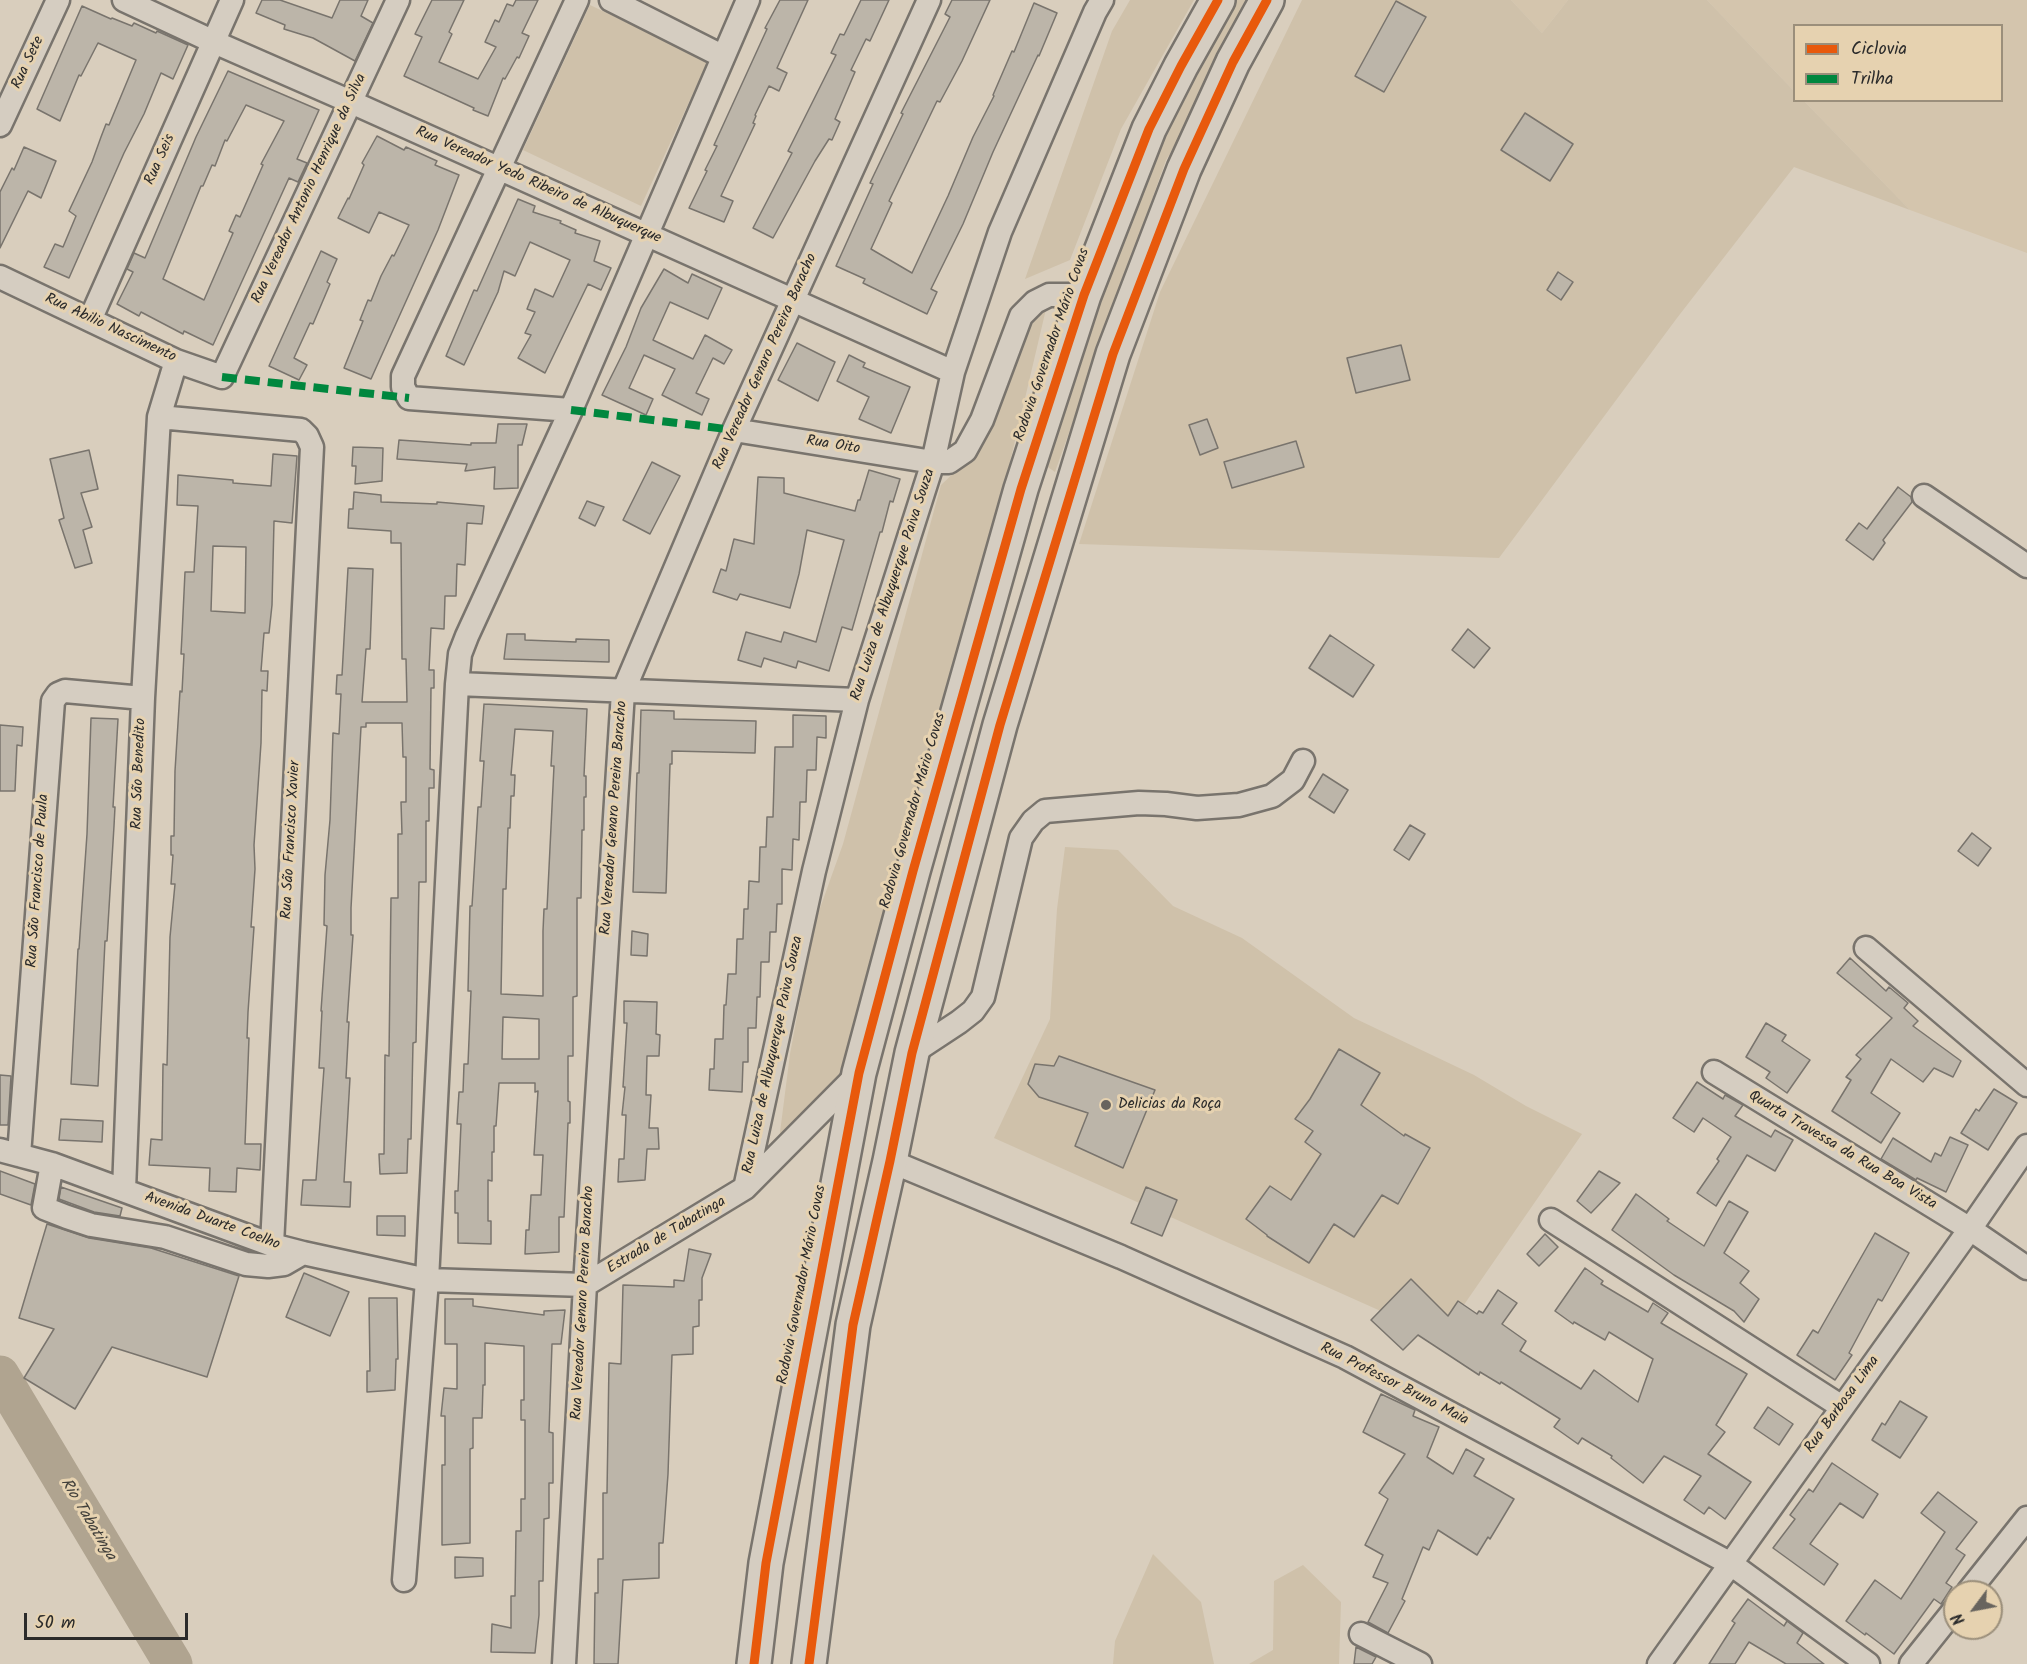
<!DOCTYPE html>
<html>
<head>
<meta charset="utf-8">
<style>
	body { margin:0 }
	#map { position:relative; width:2027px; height:1664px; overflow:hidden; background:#d9cebd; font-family:Kalam,sans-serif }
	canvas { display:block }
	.legend { position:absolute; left:1793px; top:24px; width:210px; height:78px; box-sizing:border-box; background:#e6d2b0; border:2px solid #9b8f7b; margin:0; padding:8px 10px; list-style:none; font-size:18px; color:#2b2b2b }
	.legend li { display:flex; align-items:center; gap:12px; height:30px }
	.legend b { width:30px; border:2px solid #9b8f7b }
	.north { position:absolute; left:1943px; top:1580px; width:60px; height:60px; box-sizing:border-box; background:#e6d2b0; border:2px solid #9b8f7b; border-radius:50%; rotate:238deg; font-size:16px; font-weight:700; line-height:24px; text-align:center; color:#2b2b2b }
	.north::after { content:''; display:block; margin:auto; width:21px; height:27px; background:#68645e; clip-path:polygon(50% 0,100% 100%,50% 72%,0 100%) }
	.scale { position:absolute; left:24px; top:1613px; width:164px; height:27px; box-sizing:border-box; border:3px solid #2b2b2b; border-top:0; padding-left:8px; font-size:18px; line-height:21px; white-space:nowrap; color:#2b2b2b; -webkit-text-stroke:4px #e6d2b0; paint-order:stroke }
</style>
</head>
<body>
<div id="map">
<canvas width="2027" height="1664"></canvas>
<ul class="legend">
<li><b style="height:8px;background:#e8590c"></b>Ciclovia</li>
<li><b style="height:8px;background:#00873e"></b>Trilha</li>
</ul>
<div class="north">N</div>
<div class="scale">50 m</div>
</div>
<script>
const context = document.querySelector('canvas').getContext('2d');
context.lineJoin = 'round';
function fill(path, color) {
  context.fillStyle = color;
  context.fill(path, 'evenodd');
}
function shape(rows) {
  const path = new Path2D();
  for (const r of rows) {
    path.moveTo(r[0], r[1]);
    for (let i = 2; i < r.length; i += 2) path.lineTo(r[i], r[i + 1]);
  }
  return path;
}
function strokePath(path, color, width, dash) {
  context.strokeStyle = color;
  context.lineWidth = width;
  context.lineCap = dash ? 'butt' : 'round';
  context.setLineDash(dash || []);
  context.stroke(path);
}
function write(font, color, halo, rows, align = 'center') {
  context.font = font + ' Kalam,sans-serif';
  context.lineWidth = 6;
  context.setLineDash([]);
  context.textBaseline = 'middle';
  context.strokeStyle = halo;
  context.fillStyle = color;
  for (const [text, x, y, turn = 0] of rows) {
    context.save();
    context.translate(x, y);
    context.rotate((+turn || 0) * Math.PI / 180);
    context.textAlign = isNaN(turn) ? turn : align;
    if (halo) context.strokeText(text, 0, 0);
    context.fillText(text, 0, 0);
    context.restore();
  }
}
fill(shape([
	[1511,0,1568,0,1542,33],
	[1707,0,2027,0,2027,253,1910,210,1804,101,2002,100,2002,26,1794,26,1794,91]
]), '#d4c5ad');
fill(shape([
	[1130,0,1194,0,1121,129,1070,260,1025,279,1112,31],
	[1218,0,1265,0,1166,160,1055,472,1020,448],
	[1302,0,1511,0,1542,33,1568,0,1707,0,1794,91,1794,100,1804,101,1910,210,1794,167,1677,318,1499,558,1079,544,1160,292],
	[590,5,708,61,641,206,523,150],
	[1046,309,920,845,859,1073,777,1156,790,1054,814,925,843,844,941,485,977,451,1031,319],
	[1065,847,1118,850,1173,906,1242,938,1354,1018,1474,1075,1526,1106,1582,1134,1441,1338,994,1138,1050,1019,1057,909],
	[1153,1554,1201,1602,1214,1664,1113,1664,1115,1641],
	[1303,1565,1341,1602,1339,1664,1249,1664,1273,1650,1274,1581]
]), '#cfc1aa');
strokePath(shape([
	[0,1375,173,1664]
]), '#b0a490', 39);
const building = shape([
	[262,0,280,0,332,18,340,0,368,0,361,16,373,23,355,61,313,38,284,29,285,25,256,13,262,0],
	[432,0,464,0,449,32,452,34,439,62,478,79,496,47,485,42,495,20,499,22,507,4,513,6,516,0,538,0,522,33,529,36,519,58,517,57,505,79,503,78,488,116,473,110,474,108,404,76,422,37,415,34,432,0],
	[780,0,808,0,777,68,787,73,779,91,769,86,755,115,756,116,753,123,755,124,721,196,733,201,724,222,689,208,707,171,705,170,717,146,714,145,767,29,765,28,780,0],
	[861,0,889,0,870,41,866,39,851,70,855,72,835,119,840,122,832,140,829,139,815,161,773,238,753,228,792,153,788,151,836,55,831,53,840,34,844,35,861,0],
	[952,0,990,0,962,61,940,102,937,101,889,201,892,203,871,249,912,273,948,196,973,137,994,96,993,95,1012,51,1014,52,1034,3,1057,13,1039,56,1038,55,993,152,963,224,931,289,937,292,927,314,863,283,865,279,836,266,873,184,870,183,903,114,901,113,950,17,945,14,952,0],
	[1396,1,1426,17,1384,92,1355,76,1396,1],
	[82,6,111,19,112,18,132,26,134,23,156,33,157,31,188,45,173,79,161,73,144,114,124,153,69,278,44,267,55,244,63,247,76,216,69,211,92,162,101,137,106,124,109,125,136,60,98,43,81,76,79,75,60,121,37,109,82,6],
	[228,71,319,110,297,159,307,163,298,182,289,178,213,345,184,331,183,334,141,312,139,316,117,304,133,272,127,269,134,253,145,258,196,137,228,71],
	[246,105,284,121,261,164,263,165,240,217,236,215,229,231,233,233,204,300,163,279,201,186,203,186,212,165,215,166,225,140,227,141,246,105],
	[1525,113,1573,144,1550,181,1501,150,1525,113],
	[377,136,404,150,406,147,437,161,435,165,459,175,438,230,371,379,344,368,363,321,360,320,368,300,371,301,381,276,392,255,394,256,409,225,379,212,369,233,338,218,348,198,349,199,364,165,362,163,377,136],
	[24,147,56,161,41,198,28,191,0,248,0,192,12,168,14,170,24,147],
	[518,199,535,206,533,212,561,221,560,223,576,230,575,233,600,241,594,261,611,268,601,290,588,284,545,373,518,358,531,335,525,333,535,312,527,309,535,289,553,297,570,260,530,242,515,276,504,271,498,292,464,365,446,356,474,290,477,291,518,199],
	[321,251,337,259,327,282,330,284,313,324,310,323,294,358,307,365,299,380,269,366,321,251],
	[664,269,688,283,692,274,722,288,708,319,670,302,653,340,693,359,705,335,732,350,724,364,713,358,696,393,709,399,702,415,662,395,675,369,644,355,629,388,653,399,646,415,602,395,626,347,641,308,664,269],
	[1558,272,1573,282,1561,300,1547,290,1558,272],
	[797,343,835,362,818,401,778,380,797,343],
	[1401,345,1410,380,1356,393,1347,358,1401,345],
	[849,355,865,363,863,367,910,387,891,433,859,419,869,397,837,381,849,355],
	[1207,419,1218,448,1200,455,1189,425,1207,419],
	[498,424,527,424,522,445,518,445,518,488,494,489,495,467,465,471,467,464,397,459,399,440,471,445,471,443,496,443,498,424],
	[1296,441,1304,467,1232,488,1224,462,1296,441],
	[353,447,383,448,382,481,355,484,356,466,352,466,353,447],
	[89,450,98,489,81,493,92,527,83,530,92,563,75,568,59,520,64,518,50,459,89,450],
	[273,454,297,456,292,523,274,521,272,605,269,633,264,633,261,671,268,671,267,691,262,690,261,743,254,845,255,869,251,927,254,927,248,1012,247,1038,249,1038,245,1144,261,1144,260,1170,237,1168,236,1192,209,1191,210,1168,149,1165,151,1139,162,1140,163,1064,167,1065,170,937,175,884,171,884,173,855,171,855,171,836,174,836,175,771,180,691,182,692,184,654,181,654,182,635,185,572,194,572,198,506,177,505,178,475,233,480,233,483,271,486,273,454],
	[213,546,246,547,245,613,211,611,213,546],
	[652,462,680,476,650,534,623,520,652,462],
	[869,470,900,479,893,502,890,501,882,532,880,532,852,630,842,627,829,671,798,661,796,668,764,658,761,667,738,660,746,632,781,642,784,632,816,642,844,540,807,530,799,574,790,608,740,594,737,600,713,592,721,569,726,571,734,539,754,544,758,477,784,478,784,493,855,511,858,500,860,500,869,470],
	[1898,487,1911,497,1912,502,1883,540,1885,543,1873,560,1846,540,1859,523,1867,529,1898,487],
	[354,492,381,495,381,502,437,504,437,502,484,506,482,524,467,523,465,565,457,564,456,596,445,596,444,629,431,628,429,670,434,670,434,688,431,688,430,769,434,770,434,788,429,788,429,821,426,821,426,882,419,882,416,1042,413,1043,411,1139,408,1139,407,1173,380,1174,379,1154,384,1154,385,1055,389,1056,391,898,398,898,398,834,402,834,401,802,406,802,406,757,403,757,402,723,366,723,366,727,361,727,351,908,351,935,353,935,347,1022,349,1022,346,1078,350,1078,344,1182,351,1182,350,1207,301,1205,303,1180,316,1180,324,1068,319,1068,322,1011,321,1011,327,926,324,925,325,875,330,820,333,733,339,734,341,694,336,694,337,675,342,675,348,568,373,569,370,649,366,649,362,702,407,702,406,659,402,659,401,543,391,543,391,531,348,528,349,509,353,509,354,492],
	[587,501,604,507,595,526,579,518,587,501],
	[1468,629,1490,648,1474,668,1452,650,1468,629],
	[507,634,525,634,525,640,576,642,576,639,609,640,609,662,504,659,507,634],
	[1330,635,1374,665,1353,697,1309,668,1330,635],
	[484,704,587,709,584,776,586,776,586,797,584,797,584,830,582,830,581,898,577,898,577,996,573,997,573,1056,568,1056,568,1101,570,1102,570,1123,568,1123,564,1217,559,1217,559,1252,525,1254,526,1230,529,1230,531,1195,541,1195,543,1155,534,1155,538,1091,535,1092,535,1083,499,1083,496,1126,494,1126,494,1152,492,1152,492,1181,488,1180,488,1221,491,1221,491,1244,458,1243,458,1213,455,1213,455,1191,458,1191,461,1124,457,1124,459,1092,463,1092,464,1064,468,1064,471,991,468,991,470,906,472,906,478,807,481,807,484,761,480,761,484,704],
	[515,729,553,731,551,766,554,766,547,909,544,909,543,931,543,996,501,994,503,889,506,889,508,828,510,828,511,796,514,796,515,775,511,775,515,729],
	[503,1017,539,1019,539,1059,502,1059,503,1017],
	[641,710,674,711,674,719,756,721,755,753,672,751,672,764,670,764,666,893,633,892,637,773,639,773,641,710],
	[793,715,826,716,826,738,817,737,816,770,807,770,806,802,800,802,799,840,793,839,792,870,782,869,782,904,777,904,776,932,770,932,769,962,761,962,760,997,757,997,756,1028,748,1028,748,1062,743,1062,742,1092,709,1090,710,1069,714,1069,715,1039,723,1039,724,1005,726,1005,728,974,736,974,737,939,743,939,744,909,748,909,749,881,759,882,760,847,766,847,767,817,773,817,775,747,793,747,793,715],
	[91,718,118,719,113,807,115,807,114,826,107,941,105,941,98,1086,71,1084,78,949,79,949,87,834,91,718],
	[0,725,23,727,22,746,17,745,15,791,0,791,0,725],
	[1323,774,1348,790,1334,813,1309,797,1323,774],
	[1410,825,1425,834,1409,860,1394,850,1410,825],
	[1972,833,1991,848,1978,866,1958,851,1972,833],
	[632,931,648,934,647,956,631,955,632,931],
	[1850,958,1886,991,1889,987,1908,1003,1904,1008,1918,1021,1913,1026,1961,1061,1953,1077,1934,1068,1923,1082,1891,1059,1871,1093,1900,1113,1881,1143,1832,1111,1851,1080,1846,1077,1861,1059,1856,1055,1892,1018,1837,973,1850,958],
	[624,1001,657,1002,656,1034,660,1035,659,1056,647,1056,646,1095,651,1095,649,1128,658,1128,659,1149,647,1149,645,1180,618,1182,619,1159,624,1159,626,1115,622,1115,625,1087,623,1087,627,1023,624,1023,624,1001],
	[1766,1023,1786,1035,1782,1041,1810,1060,1787,1093,1766,1078,1770,1072,1746,1057,1766,1023],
	[1339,1049,1380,1073,1361,1105,1404,1136,1405,1134,1430,1148,1398,1204,1382,1195,1354,1237,1334,1224,1309,1263,1267,1236,1267,1235,1246,1219,1270,1186,1291,1200,1321,1154,1305,1142,1313,1131,1295,1119,1310,1099,1339,1049],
	[1059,1056,1155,1090,1123,1168,1075,1146,1088,1113,1039,1097,1028,1084,1035,1064,1054,1066,1059,1056],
	[0,1075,11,1076,8,1125,0,1125,0,1075],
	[1697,1082,1723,1099,1725,1095,1743,1105,1735,1116,1771,1137,1775,1130,1793,1140,1775,1171,1747,1155,1716,1206,1697,1193,1719,1161,1717,1159,1731,1137,1703,1118,1694,1132,1673,1118,1697,1082],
	[1994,1089,2017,1103,1988,1150,1961,1133,1976,1109,1979,1111,1994,1089],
	[61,1119,103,1121,102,1142,59,1140,61,1119],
	[1950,1137,1968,1145,1946,1192,1917,1178,1916,1180,1881,1159,1893,1138,1931,1162,1935,1153,1941,1156,1950,1137],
	[0,1171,35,1184,31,1205,0,1194,0,1171],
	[1599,1171,1620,1183,1591,1213,1577,1201,1599,1171],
	[61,1187,122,1208,120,1216,94,1212,59,1199,61,1187],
	[1146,1187,1177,1200,1162,1236,1131,1223,1146,1187],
	[1636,1194,1669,1219,1667,1221,1704,1246,1729,1201,1748,1212,1724,1253,1749,1271,1740,1283,1759,1299,1744,1322,1734,1311,1674,1275,1612,1230,1636,1194],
	[377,1216,405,1216,405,1236,377,1235,377,1216],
	[47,1224,89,1238,151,1248,239,1276,207,1377,112,1347,75,1409,24,1378,54,1329,19,1318,47,1224],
	[1875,1233,1909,1253,1882,1301,1878,1299,1849,1353,1852,1355,1835,1380,1797,1355,1813,1330,1818,1333,1875,1233],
	[1545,1234,1558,1247,1539,1266,1527,1254,1545,1234],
	[689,1249,711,1254,702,1278,702,1300,699,1300,699,1326,693,1327,693,1354,672,1355,668,1474,663,1543,659,1543,659,1578,623,1580,618,1664,594,1664,595,1593,598,1593,598,1559,603,1559,603,1493,607,1493,609,1363,621,1364,623,1285,674,1287,674,1280,684,1281,689,1249],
	[1585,1268,1603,1281,1601,1284,1648,1312,1653,1303,1668,1313,1661,1323,1747,1374,1716,1425,1725,1432,1708,1454,1751,1482,1725,1519,1709,1507,1704,1514,1684,1500,1701,1476,1664,1456,1643,1483,1611,1458,1612,1456,1582,1438,1578,1444,1554,1427,1560,1419,1501,1382,1500,1384,1480,1372,1479,1375,1418,1335,1403,1350,1371,1320,1411,1279,1448,1316,1458,1301,1477,1314,1479,1311,1483,1313,1498,1290,1517,1303,1502,1324,1526,1341,1520,1351,1581,1389,1594,1370,1638,1402,1653,1359,1609,1332,1605,1340,1574,1322,1573,1324,1555,1311,1585,1268],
	[304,1273,349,1292,330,1336,286,1317,304,1273],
	[369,1298,397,1298,398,1359,396,1359,395,1390,367,1392,367,1371,370,1371,369,1298],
	[445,1299,473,1299,473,1306,544,1315,544,1311,565,1310,561,1344,552,1344,549,1432,553,1433,553,1483,549,1483,549,1518,544,1519,543,1581,539,1581,539,1615,535,1653,491,1652,492,1624,511,1628,511,1596,515,1596,516,1531,521,1531,521,1499,525,1499,525,1420,521,1420,521,1400,524,1400,524,1346,485,1343,485,1385,483,1385,482,1418,473,1418,473,1448,470,1449,470,1543,442,1545,442,1465,445,1465,445,1416,441,1416,444,1388,457,1389,457,1344,445,1344,445,1299],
	[1381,1394,1415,1410,1413,1416,1439,1427,1427,1457,1453,1474,1466,1449,1484,1459,1474,1476,1514,1499,1490,1539,1488,1537,1477,1555,1438,1530,1429,1550,1423,1547,1402,1599,1405,1601,1388,1633,1368,1622,1388,1583,1373,1577,1383,1555,1365,1545,1388,1499,1379,1493,1405,1454,1363,1432,1381,1394],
	[1900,1401,1927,1417,1900,1458,1872,1440,1882,1423,1885,1425,1900,1401],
	[1768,1407,1793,1424,1779,1445,1754,1428,1768,1407],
	[1832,1463,1878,1494,1863,1518,1840,1503,1810,1544,1838,1564,1824,1585,1773,1548,1795,1519,1790,1515,1809,1489,1813,1492,1832,1463],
	[1938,1492,1977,1522,1956,1549,1965,1555,1946,1583,1952,1587,1941,1604,1934,1599,1894,1654,1866,1633,1865,1635,1846,1621,1875,1580,1901,1599,1945,1532,1921,1513,1938,1492],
	[455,1557,483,1558,483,1576,455,1578,455,1557],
	[1748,1599,1784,1626,1787,1621,1803,1633,1797,1643,1824,1664,1786,1664,1749,1642,1735,1664,1709,1664,1735,1623,1732,1621,1748,1599],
	[1356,1647,1376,1657,1372,1664,1354,1664,1356,1647]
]);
fill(building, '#bcb5a9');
strokePath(building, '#79746d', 1.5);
const minor = shape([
	[124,0,214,42,351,102,953,372],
	[611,0,722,56],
	[0,125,58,0],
	[0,277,176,361,222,377,398,0],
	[90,320,232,0],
	[571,410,409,398,403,387,403,376,577,0],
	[159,417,301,430,307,436,312,447,272,1245],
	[734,430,933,462,949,462,965,451,982,420,1021,316,1035,302,1049,295,1084,295],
	[1924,496,2027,566],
	[457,684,857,700],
	[1866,948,2027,1085],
	[912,1053,959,1022,973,1011,983,997,1021,838,1033,821,1045,811,1139,803,1166,804,1197,808,1239,805,1272,796,1293,780,1303,761],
	[1714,1072,1970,1229,2027,1268],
	[0,1150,52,1164,272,1245,303,1253,427,1280,585,1285,745,1188,859,1073],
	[19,1155,53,701,58,694,65,691,143,698],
	[890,1161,1121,1257,1345,1357,1731,1564,1868,1664],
	[52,1164,44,1208,67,1217,91,1225,165,1237,246,1264,268,1266,284,1264,303,1253],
	[745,1188,814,871,857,700,933,462,953,372,1000,232,1095,12,1102,0],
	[124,1190,143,698,159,417,176,361],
	[1551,1220,1842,1407],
	[404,1580,427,1280,457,684,460,654,467,636,571,410,748,0],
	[1968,1592,2027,1518],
	[1361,1634,1420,1664],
	[564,1664,585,1285,623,692,734,430,929,0],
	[1659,1664,1970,1229,2027,1146],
	[1911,1664,1955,1609]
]);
const highway = shape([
	[754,1664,766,1563,859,1073,913,871,1021,489,1084,295,1149,129,1181,66,1218,0],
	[809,1664,853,1325,890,1161,912,1053,1000,725,1113,354,1184,169,1233,62,1267,0]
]);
strokePath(minor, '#79746d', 27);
strokePath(highway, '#79746d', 38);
strokePath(minor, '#d5cdc1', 22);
strokePath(highway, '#d5cdc1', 33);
strokePath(shape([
	[222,377,409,398],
	[571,410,734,430]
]), '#00873e', 8, [15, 8]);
strokePath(shape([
	[754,1664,766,1563,859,1073,913,871,1021,489,1084,295,1149,129,1181,66,1218,0],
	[809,1664,853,1325,890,1161,912,1053,1000,725,1113,354,1184,169,1233,62,1267,0]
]), '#e8590c', 9);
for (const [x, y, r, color] of [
	[1106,1105,6,"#68645e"]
]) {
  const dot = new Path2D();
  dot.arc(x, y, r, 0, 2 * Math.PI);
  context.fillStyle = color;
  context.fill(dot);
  strokePath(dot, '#e6d2b0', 2);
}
write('15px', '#2b2b2b', '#e6d2b0', [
	["Rua Sete",29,63,-65],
	["Rua Seis",161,160,-66],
	["Rua Vereador Yedo Ribeiro de Albuquerque",538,186,24],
	["Rua Vereador Antonio Henrique da Silva",310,189,-65],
	["Rua Abilio Nascimento",110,329,25],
	["Rodovia Governador Mário Covas",1053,345,-71],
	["Rua Vereador Genaro Pereira Baracho",766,362,-66],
	["Rua Oito",833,446,9],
	["Rua Luiza de Albuquerque Paiva Souza",894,585,-72],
	["Rua São Benedito",140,774,-88],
	["Rodovia Governador Mário Covas",914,811,-74],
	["Rua Vereador Genaro Pereira Baracho",615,818,-86],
	["Rua São Francisco Xavier",292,840,-87],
	["Rua São Francisco de Paula",39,881,-86],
	["Rua Luiza de Albuquerque Paiva Souza",774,1055,-78],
	["Quarta Travessa da Rua Boa Vista",1842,1151,31],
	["Avenida Duarte Coelho",212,1222,20],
	["Estrada de Tabatinga",667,1236,-31],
	["Rodovia Governador Mário Covas",803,1285,-79],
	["Rua Vereador Genaro Pereira Baracho",584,1303,-87],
	["Rua Professor Bruno Maia",1394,1385,27],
	["Rua Barbosa Lima",1843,1405,-54]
]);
write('15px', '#2b2b2b', '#e6d2b0', [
	["Delicias da Roça",1118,1105]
], 'left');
write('italic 16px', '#42403b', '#e6d2b0', [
	["Rio Tabatinga",87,1520,59]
]);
</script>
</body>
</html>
